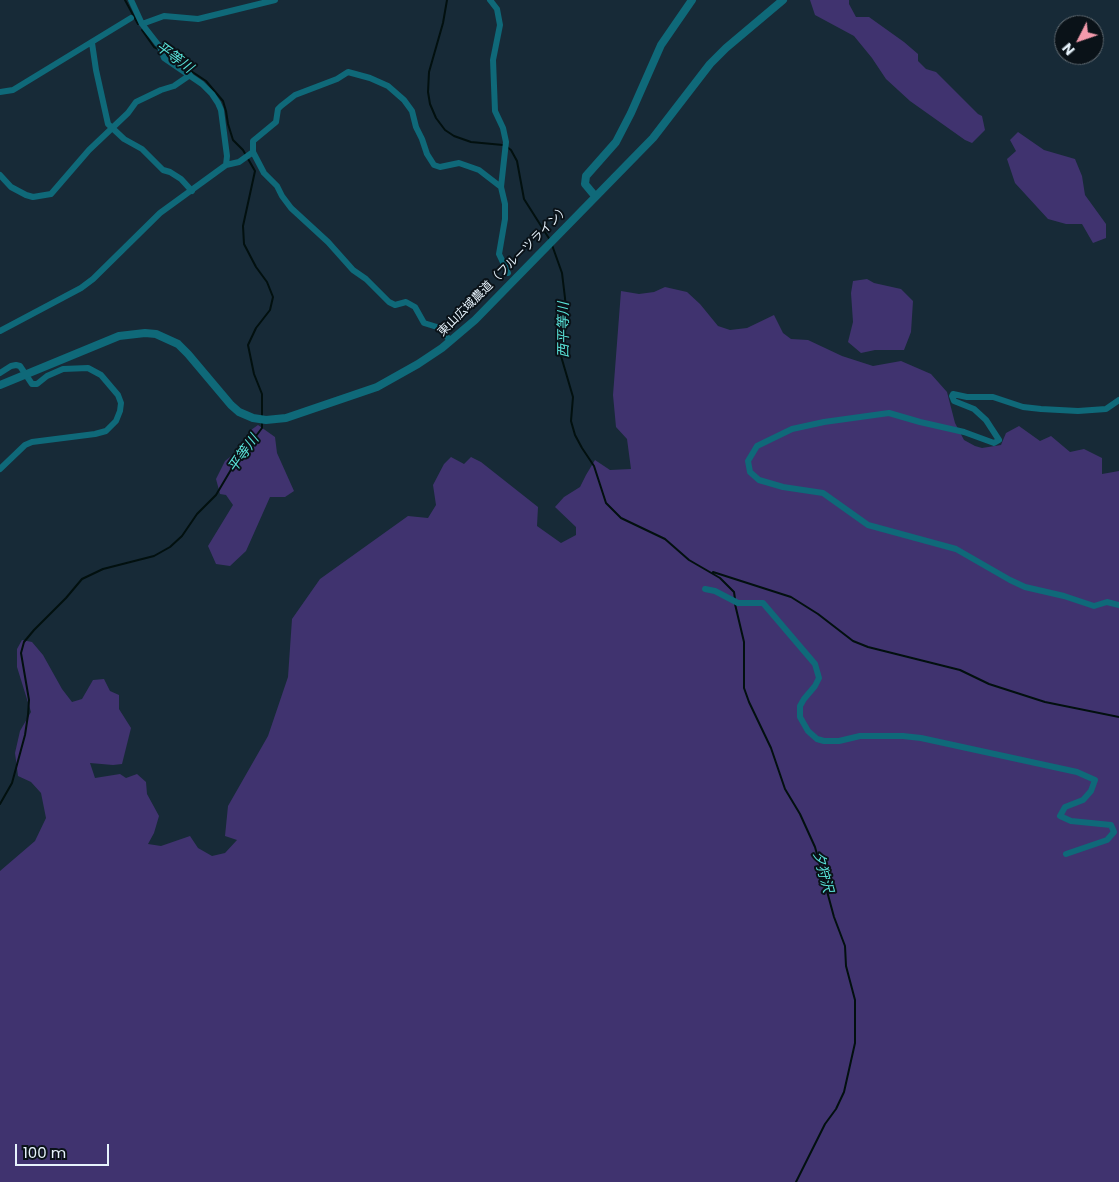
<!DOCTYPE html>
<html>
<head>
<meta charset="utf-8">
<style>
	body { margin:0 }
	#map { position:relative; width:1119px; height:1182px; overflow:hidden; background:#172a37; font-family:Poppins,sans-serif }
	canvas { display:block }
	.north { position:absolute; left:1054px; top:15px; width:50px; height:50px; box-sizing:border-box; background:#0a1218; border:1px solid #626c73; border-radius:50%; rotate:229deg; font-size:14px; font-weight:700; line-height:20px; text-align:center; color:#e7f3fc }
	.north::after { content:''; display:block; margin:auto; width:18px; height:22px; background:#f39aac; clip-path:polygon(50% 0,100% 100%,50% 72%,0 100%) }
	.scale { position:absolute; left:15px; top:1144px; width:94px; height:22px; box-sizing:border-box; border:2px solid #e7f3fc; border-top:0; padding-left:6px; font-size:15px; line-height:18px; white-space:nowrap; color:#e7f3fc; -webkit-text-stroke:4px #0a1218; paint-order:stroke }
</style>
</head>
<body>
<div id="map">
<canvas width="1119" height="1182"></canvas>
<div class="north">N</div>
<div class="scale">100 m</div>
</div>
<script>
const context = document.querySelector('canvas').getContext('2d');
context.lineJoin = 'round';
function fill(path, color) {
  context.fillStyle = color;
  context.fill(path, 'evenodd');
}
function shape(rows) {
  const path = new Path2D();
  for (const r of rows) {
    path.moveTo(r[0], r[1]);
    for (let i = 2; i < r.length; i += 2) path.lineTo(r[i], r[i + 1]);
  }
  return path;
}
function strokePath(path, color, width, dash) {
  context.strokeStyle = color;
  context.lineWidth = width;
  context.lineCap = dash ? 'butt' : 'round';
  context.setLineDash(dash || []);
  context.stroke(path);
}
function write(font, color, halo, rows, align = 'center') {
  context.font = font + ' Poppins,"Noto Sans JP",sans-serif';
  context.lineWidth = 4;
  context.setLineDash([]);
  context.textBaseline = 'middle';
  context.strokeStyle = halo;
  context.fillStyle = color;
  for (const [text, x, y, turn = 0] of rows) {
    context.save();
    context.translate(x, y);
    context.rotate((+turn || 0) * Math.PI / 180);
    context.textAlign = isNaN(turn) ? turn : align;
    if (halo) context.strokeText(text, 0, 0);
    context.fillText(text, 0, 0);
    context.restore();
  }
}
fill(shape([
	[810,0,849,0,849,4,856,17,869,17,904,42,918,54,918,61,926,69,936,72,978,114,982,116,985,130,972,143,965,140,910,101,886,79,872,58,854,36,815,15],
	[1018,132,1044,150,1075,159,1082,176,1085,195,1106,224,1106,238,1093,243,1082,224,1066,224,1048,219,1015,183,1007,159,1016,151,1010,140],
	[867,279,874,283,901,289,913,301,911,332,904,350,875,350,861,353,848,342,853,322,851,293,853,281],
	[665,287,687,292,700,304,718,326,730,330,747,328,774,315,783,333,791,339,808,340,842,356,873,366,901,361,931,374,947,392,955,423,964,440,975,446,982,448,1001,445,1006,433,1019,426,1040,441,1051,436,1070,452,1084,449,1102,458,1102,474,1119,471,1119,1182,0,1182,0,871,35,841,46,818,41,793,31,782,18,776,15,753,20,731,31,712,17,667,17,649,22,640,32,642,43,655,62,689,72,702,82,699,93,680,104,679,110,691,119,695,119,709,131,728,122,764,113,765,90,763,95,778,120,774,126,778,137,774,146,782,147,794,159,816,154,833,148,844,161,846,190,836,198,848,212,856,225,853,237,840,225,836,228,806,268,736,288,677,292,619,320,579,408,516,428,518,436,505,433,485,444,464,451,457,464,464,471,457,481,462,538,507,537,526,561,543,576,535,576,527,555,507,564,497,580,487,586,475,595,460,610,470,631,469,627,439,616,427,613,395,621,291,639,294,654,292],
	[258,425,275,437,277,453,294,491,285,497,270,497,246,551,230,566,216,564,208,546,233,505,226,495,220,494,216,479,225,461,239,450,253,452,249,437,251,430]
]), '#40336f');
strokePath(shape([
	[125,0,138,24],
	[447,0,443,23,429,72,428,92,430,104,436,118,445,130,454,136,471,142,503,145],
	[142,30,154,47,158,49],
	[164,53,206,81,223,101,226,111,228,124,233,140,243,150,255,171,243,226,244,244,256,267,267,282,273,297,270,310,256,328,248,345,254,374,262,394,262,416],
	[507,147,511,150,517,161,524,199,550,240],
	[552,245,562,273,565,298,566,313,561,356,573,397,571,421,575,435,582,448,594,466,606,503,621,518,665,539,689,560,720,578,734,592,735,599],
	[713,572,791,597,818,614,853,641,868,647,960,670,989,684,1045,702,1119,717],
	[735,604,744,642,744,688,749,702,771,748,785,789,800,814,815,847,834,917,845,946,846,966,855,1000,855,1043,844,1092,836,1109,825,1124,796,1182],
	[0,804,12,783,25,735,28,715,29,700,21,653,24,642,34,630,66,598,82,579,103,569,154,556,170,547,182,536,197,514,216,495,232,468,262,428,262,423]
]), '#02100f', 2);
strokePath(shape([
	[131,0,142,24,160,47,164,58,202,84,212,94,218,103,221,110,227,156,226,165],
	[490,0,497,9,500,25,493,60,495,111,503,128,506,142,501,187,505,204,505,219,499,254,508,273],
	[142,24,164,16,198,19,275,0],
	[92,43,96,70,108,124,124,139,142,149,163,170,170,172,181,179,192,191],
	[0,92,13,90,131,18],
	[0,175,11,187,26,195,33,197,51,194,89,150,128,113,136,102,161,90,174,86,190,75],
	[0,331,81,288,93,279,160,213,226,165,239,162,253,152],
	[451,341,437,327,424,323,415,307,406,302,395,305,389,302,366,279,353,270,328,242,291,208,282,196,277,186,264,173,253,152,253,141,276,122,278,109,281,106,295,95,337,79,348,72,370,78,388,86,404,100,412,111,416,127,422,139,427,154,434,165,440,167,459,163,479,170,501,187],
	[0,373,11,366,16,365,20,366,32,384,37,384,47,376,63,369,88,368,101,375,118,395,121,403,120,411,116,421,106,431,95,434,32,442,25,445,0,469],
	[1119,400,1106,409,1078,411,1041,409,1023,407,993,397,967,397,953,394,952,396,954,401,974,409,986,420,999,440,994,443,964,432,920,422,889,413,824,422,792,429,757,446,748,461,750,472,759,480,783,487,823,493,868,525,956,549,1010,580,1025,587,1064,596,1094,606,1107,602,1119,605],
	[705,589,715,591,738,603,763,603,815,664,819,678,815,686,804,699,800,706,800,717,808,731,817,739,824,741,839,741,860,736,903,736,921,738,1077,772,1095,780,1091,791,1083,800,1065,807,1060,816,1071,821,1111,825,1114,832,1107,840,1066,854]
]), '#0f6979', 6);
strokePath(shape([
	[595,196,585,184,586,176,616,142,631,113,661,45,692,0],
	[0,385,119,336,145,333,156,334,178,344,188,354,231,405,239,412,253,418,266,420,286,418,377,387,418,364,442,348,475,320,653,138,710,64,726,48,783,0]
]), '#0f6979', 8);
write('12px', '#e7f3fc', '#0a1218', [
	["東山広域農道（フルーツライン）",504,271,-45]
]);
write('italic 14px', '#59e2d8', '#0a1218', [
	["平等川",174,58,36],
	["西平等川",564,330,-90],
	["平等川",244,454,-55],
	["夕狩沢",822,872,75]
]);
</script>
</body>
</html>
